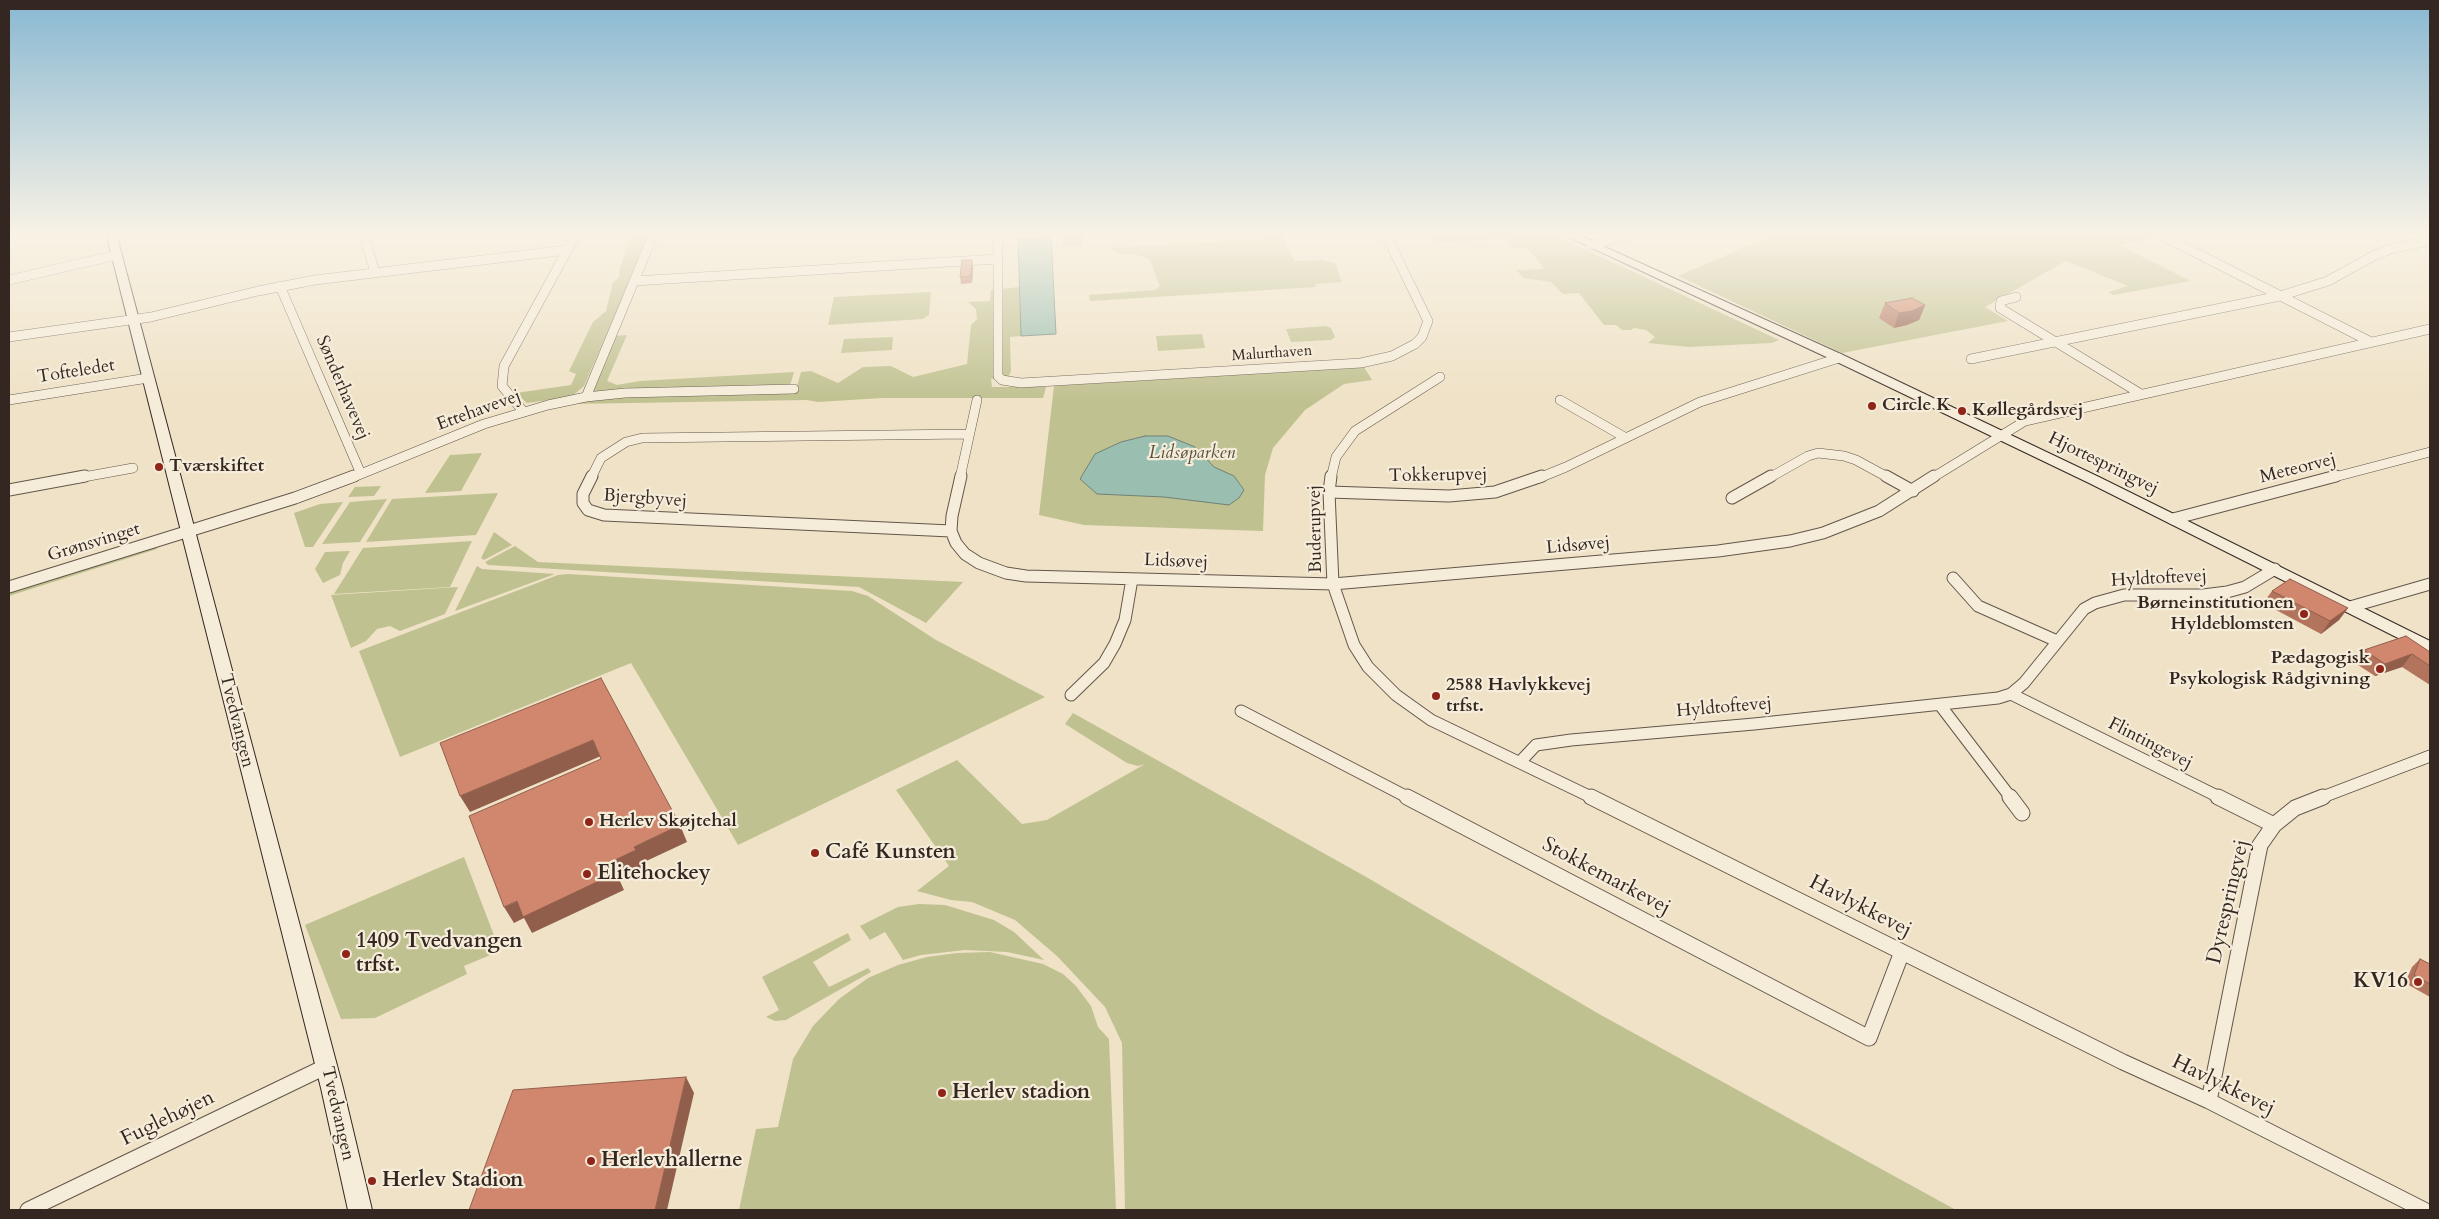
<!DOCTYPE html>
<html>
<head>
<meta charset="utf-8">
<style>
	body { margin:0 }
	#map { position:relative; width:2439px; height:1219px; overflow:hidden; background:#efe2c6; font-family:Cardo,serif }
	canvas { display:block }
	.frame { position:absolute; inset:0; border:10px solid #342721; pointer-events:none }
</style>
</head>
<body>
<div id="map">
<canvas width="2439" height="1219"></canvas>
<div class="frame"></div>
</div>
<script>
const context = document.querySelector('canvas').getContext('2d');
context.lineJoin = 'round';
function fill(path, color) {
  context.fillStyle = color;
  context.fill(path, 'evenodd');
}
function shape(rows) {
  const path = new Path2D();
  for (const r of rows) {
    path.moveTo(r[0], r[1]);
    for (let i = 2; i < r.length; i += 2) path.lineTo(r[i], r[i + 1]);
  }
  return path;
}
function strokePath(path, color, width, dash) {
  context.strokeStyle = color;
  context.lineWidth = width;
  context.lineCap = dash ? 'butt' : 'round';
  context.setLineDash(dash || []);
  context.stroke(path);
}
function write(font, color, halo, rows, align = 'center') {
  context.font = font + ' Cardo,serif';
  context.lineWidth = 4.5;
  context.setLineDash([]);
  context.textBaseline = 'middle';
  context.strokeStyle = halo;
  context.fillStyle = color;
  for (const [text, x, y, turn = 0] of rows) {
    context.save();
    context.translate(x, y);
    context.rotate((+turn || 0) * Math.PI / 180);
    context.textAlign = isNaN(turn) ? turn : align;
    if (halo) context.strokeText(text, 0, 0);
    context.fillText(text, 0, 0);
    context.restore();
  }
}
fill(shape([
	[632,233,651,233,584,386,571,397,527,403,516,393,571,385,576,374,569,371,593,322,606,311,613,282,619,278,620,268],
	[1063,233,1082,233,1083,246,1063,247],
	[1428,233,1550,233,1779,340,1772,343,1689,347,1648,343,1655,337,1646,330,1634,328,1631,330,1622,330,1616,325,1604,325,1579,293,1563,294,1551,282,1524,278,1516,270,1543,269,1542,266,1528,249,1514,248,1507,240,1507,235,1502,239,1433,243],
	[1778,233,2150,233,2158,237,2119,245,2191,281,2113,295,2109,292,2128,286,2066,261,1985,307,2008,321,1842,353,1678,276],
	[1282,235,1294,261,1321,260,1335,263,1342,282,1315,284,1316,287,1090,301,1089,295,1155,290,1160,286,1149,259,1134,254,1121,254,1110,248,1263,239,1262,236],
	[1019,287,1021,336,1010,337,1011,371,1008,378,991,379,992,387,1046,387,1043,398,882,398,818,402,807,400,570,404,622,395,796,390,801,372,811,371,838,383,863,367,891,366,913,377,967,364,971,325,977,319,976,309,968,302,990,301,991,290],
	[931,292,929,315,923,319,828,325,834,297],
	[1326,326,1331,328,1335,337,1331,340,1291,342,1286,329],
	[1202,334,1205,348,1158,351,1156,336],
	[627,335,607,381,617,385,640,381,794,372,790,386,591,392,614,336],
	[893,337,892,350,841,353,844,339],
	[1364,367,1372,380,1344,384,1305,410,1273,448,1265,475,1263,531,1084,525,1039,515,1054,386],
	[482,453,461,491,425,493,450,455],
	[381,486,374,496,348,497,355,487],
	[498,493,476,535,366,542,392,499],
	[387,499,360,542,322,544,350,502],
	[343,502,313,547,305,547,294,513,320,504],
	[494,532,512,545,484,560,481,558],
	[472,541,450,587,334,594,363,548],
	[515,546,538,562,963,582,926,623,859,587,488,565,485,562],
	[156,547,157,549,9,596,9,591],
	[350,551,343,563,340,575,323,583,315,569,325,552],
	[477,566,482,569,555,574,455,611],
	[568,574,852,591,868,596,936,640,1045,697,738,845,631,663,400,757,359,651,558,575],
	[458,587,445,614,400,631,390,626,377,629,366,641,351,648,331,595],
	[1073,713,1368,878,1599,1014,1956,1210,1125,1210,1122,1043,1105,1007,1057,956,1015,920,972,902,951,900,917,891,949,866,896,790,957,760,1022,824,1047,820,1145,764,1138,766,1127,763,1065,724],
	[464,857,500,951,464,966,467,974,375,1018,341,1019,305,925],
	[919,904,945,905,994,920,1014,932,1044,960,1007,952,965,950,921,955,903,960,885,932,870,940,860,926,898,907],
	[848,933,851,940,813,962,829,987,868,968,871,972,786,1020,775,1021,766,1017,779,1010,762,977],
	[990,952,1043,964,1063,974,1076,986,1091,1006,1098,1027,1109,1039,1116,1210,739,1210,756,1129,778,1127,793,1059,813,1026,839,999,868,978,898,965,927,957,957,953]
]), '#c0c190');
const water = shape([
	[1051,237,1056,334,1021,336,1018,238,1051,237],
	[1145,436,1168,436,1195,447,1214,467,1234,476,1244,490,1239,498,1229,505,1164,497,1097,494,1080,479,1095,454,1121,442,1145,436]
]);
fill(water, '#9abeb0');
strokePath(water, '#718277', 1);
const streetFar2 = shape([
	[363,233,375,272],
	[998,233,998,376,1002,380,1021,383,1361,363,1392,356,1415,344,1422,337,1428,321,1385,233],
	[2157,233,2371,342],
	[1591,245,1637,233],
	[9,280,117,255],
	[634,281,998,259],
	[280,286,361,474],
	[2016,297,2001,301,2000,308,2141,394],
	[9,337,151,317,258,291,315,280,567,250],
	[1971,359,2280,296,2328,281,2375,255,2393,248,2430,241],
	[586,397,654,233],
	[9,400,148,378],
	[1560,400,1626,438],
	[523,411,502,386,504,366,574,238],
	[78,478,133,468],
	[351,478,484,424,548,405,586,397,625,393,794,389],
	[591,478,601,458,626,442,642,438,968,434],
	[960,478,977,400],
	[1331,478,1336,457,1355,431,1440,377],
	[1539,478,1566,467,1700,402,1839,358],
	[1769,478,1808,456,1818,453,1844,456,1856,460,1889,478],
	[1932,478,2025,421,2430,329],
	[2331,478,2430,452]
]);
const streetFar1 = shape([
	[592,476,583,494,583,503,588,510,604,515,951,531],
	[961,476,952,516,951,531,956,543,965,554,979,563,1006,573,1026,576,1333,584,1718,551,1790,541,1823,533,1879,511,1934,476],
	[1331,476,1329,492,1333,584,1354,645,1368,667,1396,695,1431,720,1593,798],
	[1886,476,1913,491],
	[9,490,85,476],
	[1329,492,1449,496,1495,492,1542,476],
	[1732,498,1771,476],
	[2173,519,2336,476],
	[1953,578,1978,606,2057,641],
	[9,587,295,498,354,476],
	[2350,607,2430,584],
	[2011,694,2221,798],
	[1071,695,1104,663,1115,644,1125,620,1132,579],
	[1940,705,2011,798],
	[1241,711,1409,798],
	[1520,762,1536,745,1571,740,1754,724,1998,698,2011,694,2024,683,2084,609,2095,603,2124,595,2203,595,2227,592,2245,587,2275,569],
	[2320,798,2430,756]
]);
const street = shape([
	[1407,797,1869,1038,1902,952],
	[1591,797,2123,1062,2209,1101,2424,1210],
	[2010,797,2022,813],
	[2218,797,2274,825],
	[2209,1101,2260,845,2274,825,2295,808,2323,797],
	[28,1210,327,1066]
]);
const secondary = shape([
	[106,233,116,233,343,1088,372,1210,348,1210,321,1088,106,233],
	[1560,233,1574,233,1843,355,2099,477,2430,641,2430,654,2089,483,1835,361,1560,233]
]);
strokePath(streetFar2, '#63564a', 10);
strokePath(streetFar1, '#63564a', 13);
strokePath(street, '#63564a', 17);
strokePath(secondary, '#342721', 2);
strokePath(streetFar2, '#f5ecda', 9);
strokePath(streetFar1, '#f5ecda', 11);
strokePath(street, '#f5ecda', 15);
fill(secondary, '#f5ecda');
fill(shape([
	[973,267,972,283,961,284,960,277],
	[1885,303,1925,305,1919,320,1907,325,1894,328,1879,318],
	[2272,591,2348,608,2339,620,2321,634,2263,603],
	[2364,650,2430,652,2430,685,2402,667,2375,676,2355,663],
	[2420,959,2430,964,2430,997,2405,983,2412,967]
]), '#b3745e');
fill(shape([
	[972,260,973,267,972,283,971,276],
	[1925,305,1919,320,1907,325,1894,328,1899,313],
	[2348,608,2339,620,2321,634,2330,621],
	[2412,654,2402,667,2375,676,2385,664],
	[593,740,601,756,470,812,460,796],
	[680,825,687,842,642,863,643,867,619,879,624,890,532,933,524,918,514,923,504,907,611,862,634,847],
	[686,1077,694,1093,667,1210,655,1210]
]), '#925e4c');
const building = shape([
	[962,260,972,260,971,276,960,277,962,260],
	[1912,298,1925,305,1912,311,1899,313,1885,303,1912,298],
	[2290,579,2348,608,2330,621,2272,591,2290,579],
	[2406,636,2430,652,2430,666,2412,654,2385,664,2364,650,2406,636],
	[601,678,680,825,634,847,636,850,611,862,616,873,523,917,517,901,504,907,469,816,601,759,593,740,460,796,440,743,601,678],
	[2420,959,2430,964,2430,984,2414,975,2420,959],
	[686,1077,655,1210,469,1210,513,1090,686,1077]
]);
fill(building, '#d0876d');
strokePath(building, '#925e4c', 1);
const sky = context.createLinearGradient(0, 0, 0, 403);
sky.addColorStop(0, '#89b8d2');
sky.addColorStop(0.58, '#f8f2e5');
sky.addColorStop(1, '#f8f2e500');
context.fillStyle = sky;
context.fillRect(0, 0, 2439, 403);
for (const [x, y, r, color] of [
	[1872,406,5,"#8f2418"],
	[1962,411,5,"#8f2418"],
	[159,467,5,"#8f2418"],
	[2304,614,5,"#8f2418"],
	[2380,669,5,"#8f2418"],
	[1436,696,5,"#8f2418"],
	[589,822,5,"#8f2418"],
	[815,853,5,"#8f2418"],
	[587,874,5,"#8f2418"],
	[346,954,5,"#8f2418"],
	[2418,982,5,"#8f2418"],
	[942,1093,5,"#8f2418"],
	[591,1161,5,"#8f2418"],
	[372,1181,5,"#8f2418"]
]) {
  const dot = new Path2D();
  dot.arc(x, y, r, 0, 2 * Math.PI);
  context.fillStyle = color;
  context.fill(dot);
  strokePath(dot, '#f5ecda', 2);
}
write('15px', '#342721', '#f5ecda', [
	["Malurthaven",1272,354,-4]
]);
write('18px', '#342721', '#f5ecda', [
	["Tofteledet",76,372,-9],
	["Sønderhavevej",342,388,67],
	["Ettehavevej",479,411,-20],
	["Hjortespringvej",2103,464,26],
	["Meteorvej",2298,469,-14],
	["Tokkerupvej",1438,476,-1],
	["Bjergbyvej",645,499,4],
	["Buderupvej",1316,529,-91],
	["Grønsvinget",94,543,-17],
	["Lidsøvej",1578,546,-5],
	["Lidsøvej",1176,562,2],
	["Hyldtoftevej",2159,579,-3],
	["Hyldtoftevej",1724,708,-5],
	["Tvedvangen",236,721,76],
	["Flintingevej",2150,744,27],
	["Tvedvangen",337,1114,77]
]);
write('bold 18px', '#342721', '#f5ecda', [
	["Circle K",1882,406],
	["Køllegårdsvej",1972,411],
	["Tværskiftet",169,467],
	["Børneinstitutionen",2294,604,"right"],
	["Hyldeblomsten",2294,625,"right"],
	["Pædagogisk",2370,659,"right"],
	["Psykologisk Rådgivning",2370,680,"right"],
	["2588 Havlykkevej",1446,686],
	["trfst.",1446,707],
	["Herlev Skøjtehal",599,822]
], 'left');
write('italic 18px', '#574e3d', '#f5ecda', [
	["Lidsøparken",1192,454]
]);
write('bold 21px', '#342721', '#f5ecda', [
	["Café Kunsten",825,853],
	["Elitehockey",597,874],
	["1409 Tvedvangen",356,942],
	["trfst.",356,966],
	["KV16",2408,982,"right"],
	["Herlev stadion",952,1093],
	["Herlevhallerne",601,1161],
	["Herlev Stadion",382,1181]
], 'left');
write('21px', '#342721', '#f5ecda', [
	["Stokkemarkevej",1606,877,28],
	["Dyrespringvej",2229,902,-77],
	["Havlykkevej",1860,907,27],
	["Havlykkevej",2223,1086,26],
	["Fuglehøjen",168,1119,-26]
]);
</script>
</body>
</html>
